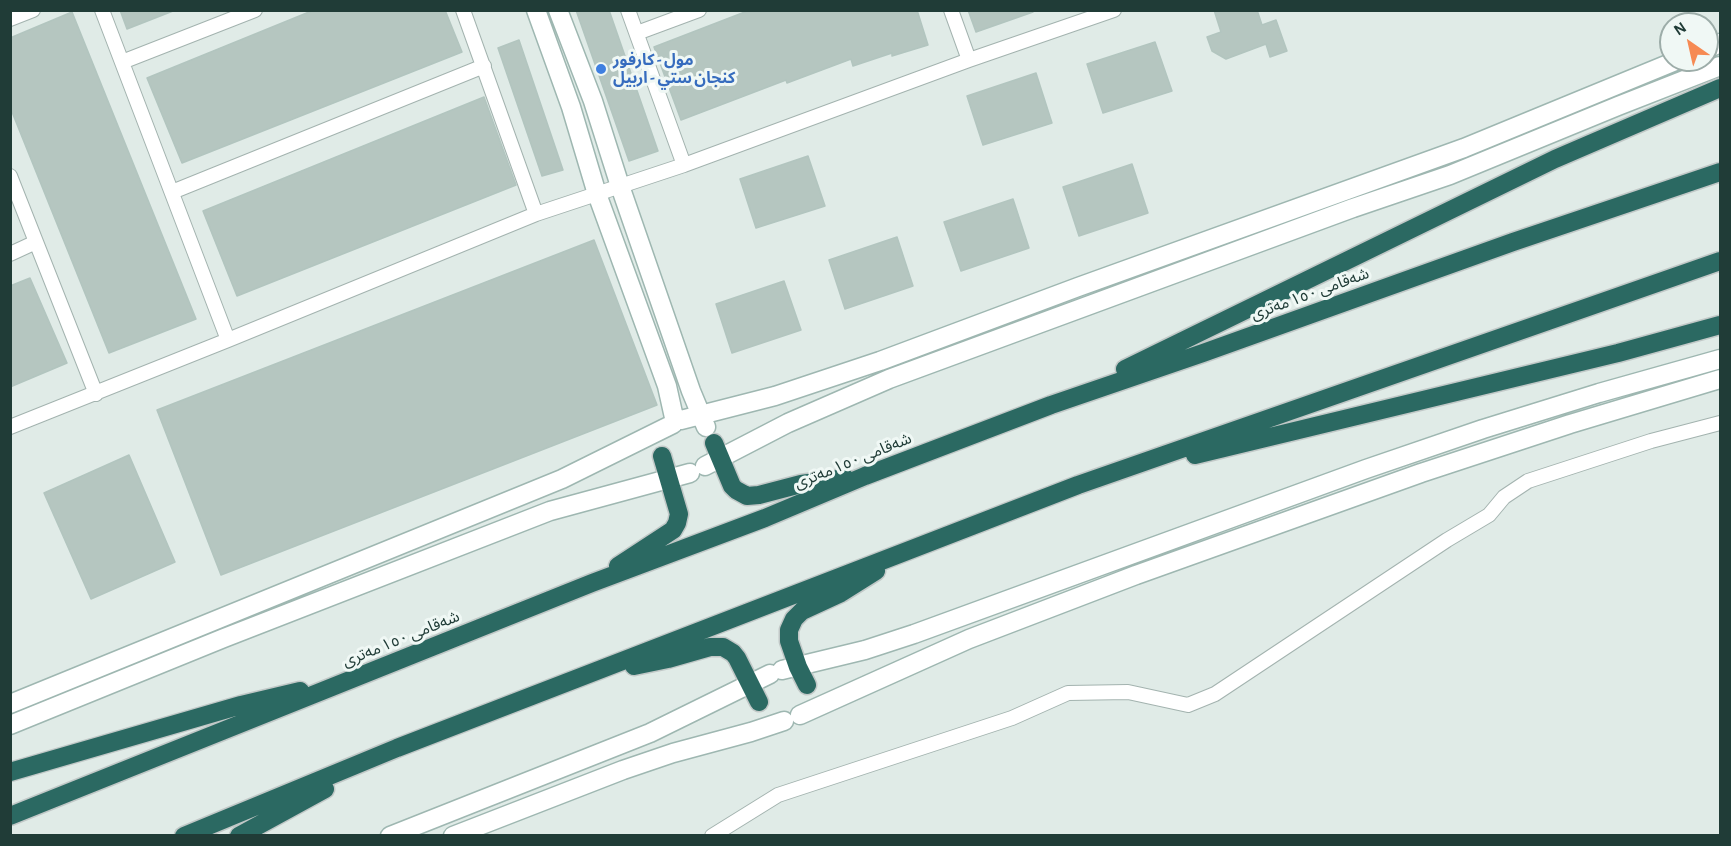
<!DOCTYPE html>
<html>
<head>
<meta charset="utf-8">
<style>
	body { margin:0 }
	#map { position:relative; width:1731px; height:846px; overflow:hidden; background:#e0ebe7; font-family:"Alegreya Sans",sans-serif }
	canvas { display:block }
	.frame { position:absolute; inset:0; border:12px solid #203c37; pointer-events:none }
	.north { position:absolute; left:1659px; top:12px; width:60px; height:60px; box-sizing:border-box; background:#f0f8f5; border:2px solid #9dada9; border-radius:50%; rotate:326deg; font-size:16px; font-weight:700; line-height:24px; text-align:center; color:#203c37 }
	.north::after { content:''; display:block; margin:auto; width:21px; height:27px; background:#f68a53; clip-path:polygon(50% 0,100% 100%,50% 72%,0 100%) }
</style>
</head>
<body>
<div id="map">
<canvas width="1731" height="846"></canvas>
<div class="frame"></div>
<div class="north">N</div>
</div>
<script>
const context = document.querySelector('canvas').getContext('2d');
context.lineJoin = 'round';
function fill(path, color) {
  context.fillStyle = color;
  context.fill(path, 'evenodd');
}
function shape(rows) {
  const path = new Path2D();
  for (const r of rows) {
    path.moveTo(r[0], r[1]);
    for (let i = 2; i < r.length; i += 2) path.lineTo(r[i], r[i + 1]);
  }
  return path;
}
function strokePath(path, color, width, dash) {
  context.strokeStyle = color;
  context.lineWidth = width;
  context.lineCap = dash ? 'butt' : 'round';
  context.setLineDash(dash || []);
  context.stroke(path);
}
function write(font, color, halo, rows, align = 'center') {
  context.font = font + ' "Alegreya Sans","Noto Sans Arabic",sans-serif';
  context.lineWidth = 6;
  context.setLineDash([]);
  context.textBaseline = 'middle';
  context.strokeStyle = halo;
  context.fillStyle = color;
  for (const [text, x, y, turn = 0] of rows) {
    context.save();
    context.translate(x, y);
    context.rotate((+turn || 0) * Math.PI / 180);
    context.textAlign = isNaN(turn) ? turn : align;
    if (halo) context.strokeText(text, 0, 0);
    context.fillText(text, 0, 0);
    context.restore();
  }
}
const building = shape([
	[120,10,173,10,173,11,127,29,120,10],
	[314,10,445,10,462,52,182,163,147,78,314,10],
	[576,10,609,10,658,151,629,161,576,10],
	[750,10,917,10,928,45,892,56,892,53,853,66,851,59,787,83,786,80,681,120,654,47,750,10],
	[968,10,1032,10,1033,12,976,32,968,10],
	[1214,10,1257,10,1262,25,1276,20,1287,51,1270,57,1266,44,1226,59,1212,51,1207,37,1221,32,1214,10],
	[72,12,196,319,109,353,10,107,10,38,72,12],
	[519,40,563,170,542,176,498,48,519,40],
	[1155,42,1172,91,1103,113,1087,64,1155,42],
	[1036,73,1052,123,983,145,967,96,1036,73],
	[484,97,516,185,237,296,203,211,484,97],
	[808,156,825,206,756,228,740,179,808,156],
	[1132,164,1148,213,1079,236,1063,187,1132,164],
	[1013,199,1029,248,961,271,944,222,1013,199],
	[897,237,913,286,845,309,829,260,897,237],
	[594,240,657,405,221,575,157,410,594,240],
	[30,278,67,363,10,387,10,286,30,278],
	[784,281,801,330,732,353,716,304,784,281],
	[129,455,175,562,91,599,44,493,129,455]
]);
fill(building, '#b5c6c0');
strokePath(building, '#b2c5bf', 1.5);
const street = shape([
	[102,10,228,340],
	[463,10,536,214],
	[628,10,684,165],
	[951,10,969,60],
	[10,19,33,10],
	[637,33,699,10],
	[122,62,255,10],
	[10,176,96,394],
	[172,192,484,66],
	[10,254,36,242],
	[10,427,228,340,536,214,684,165,969,60,1114,10],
	[712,836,778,795,1012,718,1068,693,1128,692,1188,705,1215,694,1447,540,1489,515,1504,497,1528,481,1651,441,1720,423]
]);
const secondary = shape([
	[536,10,571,107,597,194,667,386,675,422],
	[558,10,593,101,620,186,691,391,706,427],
	[1707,49,1720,43],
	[681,420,775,396,880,361,1078,287,1464,148,1678,60],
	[705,466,788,423,889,379,1353,208,1450,175,1618,106,1720,66],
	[782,670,865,650,914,634,1366,469,1483,429,1599,393,1720,359],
	[10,704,562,479,673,424],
	[800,715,969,639,1136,575,1421,473,1570,424,1720,379],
	[10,725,224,638,550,511,690,473],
	[390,836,650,733,770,674],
	[453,836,623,770,673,753,751,732,784,721]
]);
const highway = shape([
	[1125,369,1555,159,1720,88],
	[714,443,732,486,736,490,747,496,759,495,801,484,845,478],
	[1195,455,1618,353,1720,325],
	[618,566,673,530,677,523,679,514,662,456],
	[634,666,668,659,710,647,723,647,733,653,737,658,759,702],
	[807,685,798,667,789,641,789,630,794,619,802,611,841,593,876,571],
	[10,772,241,705,300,691],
	[10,816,592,583,765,518,865,476,1051,405,1203,353,1513,242,1720,172],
	[184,836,397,748,1078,485,1720,261],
	[239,836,325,789]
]);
strokePath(street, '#a3b3af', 16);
strokePath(secondary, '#9eb7b1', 21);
strokePath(highway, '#c1c8c7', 21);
strokePath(street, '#fff', 14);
strokePath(secondary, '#fff', 18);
strokePath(highway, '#2b6962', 18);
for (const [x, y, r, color] of [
	[601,69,6,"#3f7fe0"]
]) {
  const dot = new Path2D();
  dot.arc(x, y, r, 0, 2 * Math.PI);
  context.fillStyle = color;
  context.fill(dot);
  strokePath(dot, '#f0f8f5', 2);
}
write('bold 16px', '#366cbe', '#f0f8f5', [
	["مول - كارفور",613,60],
	["كنجان ستي - اربيل",613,78]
], 'left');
write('16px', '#203c37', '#f0f8f5', [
	["شەقامی ١٥٠ مەتری",1310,294,-20],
	["شەقامی ١٥٠ مەتری",853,461,-22],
	["شەقامی ١٥٠ مەتری",401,639,-22]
]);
</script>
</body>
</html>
